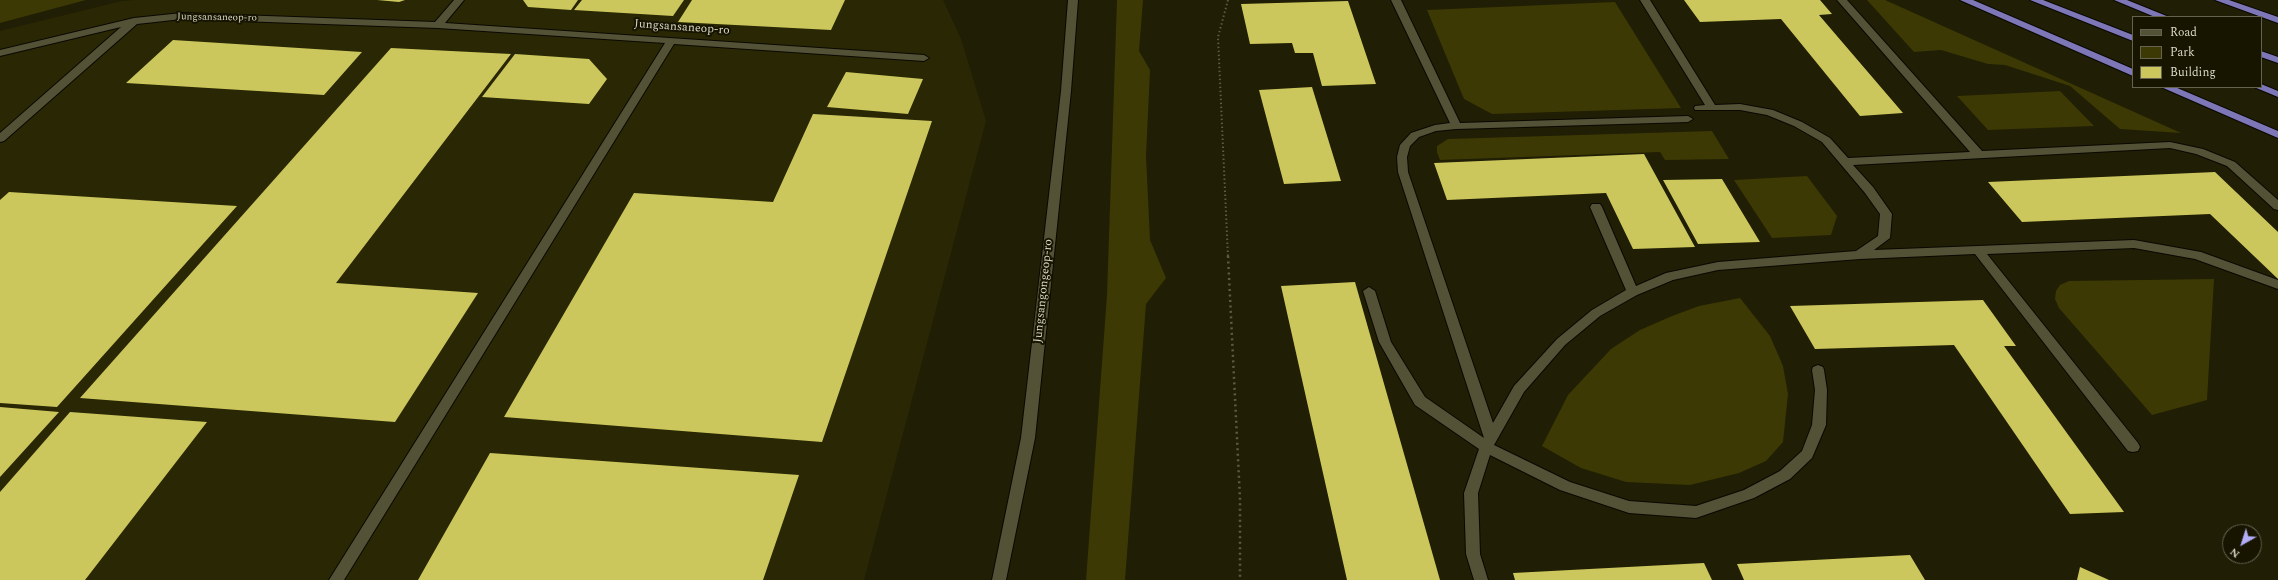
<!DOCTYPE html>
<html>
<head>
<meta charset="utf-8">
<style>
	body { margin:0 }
	#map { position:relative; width:2278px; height:580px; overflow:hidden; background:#201e04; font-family:Spectral,serif }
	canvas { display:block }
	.legend { position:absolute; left:2132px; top:16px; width:130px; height:72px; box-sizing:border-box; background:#171500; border:1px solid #646350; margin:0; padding:5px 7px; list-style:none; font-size:12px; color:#d7d7c7 }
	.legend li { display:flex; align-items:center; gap:8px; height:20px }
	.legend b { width:20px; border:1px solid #646350 }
	.north { position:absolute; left:2222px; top:524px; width:40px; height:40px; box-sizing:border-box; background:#171500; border:1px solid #646350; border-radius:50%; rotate:219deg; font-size:11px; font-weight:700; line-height:16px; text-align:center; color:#d7d7c7 }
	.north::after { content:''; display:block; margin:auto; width:14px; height:18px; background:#b3adf9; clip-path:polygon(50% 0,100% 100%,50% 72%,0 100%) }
</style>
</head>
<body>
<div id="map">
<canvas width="2278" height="580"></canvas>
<ul class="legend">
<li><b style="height:5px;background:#535236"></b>Road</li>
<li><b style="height:11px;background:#3c3904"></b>Park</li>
<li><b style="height:11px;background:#ccc75d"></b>Building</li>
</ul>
<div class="north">N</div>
</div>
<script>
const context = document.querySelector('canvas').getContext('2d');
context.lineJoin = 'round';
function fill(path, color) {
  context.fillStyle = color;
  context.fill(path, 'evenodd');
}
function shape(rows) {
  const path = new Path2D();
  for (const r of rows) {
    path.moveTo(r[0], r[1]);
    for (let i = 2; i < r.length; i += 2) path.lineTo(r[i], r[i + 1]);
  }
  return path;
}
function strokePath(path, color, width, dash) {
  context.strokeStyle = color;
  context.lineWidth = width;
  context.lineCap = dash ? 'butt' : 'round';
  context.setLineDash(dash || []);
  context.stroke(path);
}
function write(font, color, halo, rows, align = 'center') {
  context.font = font + ' Spectral,serif';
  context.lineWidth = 4;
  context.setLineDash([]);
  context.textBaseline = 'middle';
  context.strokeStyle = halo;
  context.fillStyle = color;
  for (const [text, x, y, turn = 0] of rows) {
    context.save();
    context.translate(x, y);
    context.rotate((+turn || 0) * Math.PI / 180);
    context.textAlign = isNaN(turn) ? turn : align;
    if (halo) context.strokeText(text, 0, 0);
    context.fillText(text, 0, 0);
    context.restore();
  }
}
fill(shape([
	[137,0,943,0,961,39,986,121,864,580,0,580,0,31,122,1]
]), '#2a2804');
fill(shape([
	[0,0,86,0,0,23],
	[1117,0,1143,0,1139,51,1150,70,1146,156,1150,240,1166,278,1146,304,1125,580,1086,580,1107,295],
	[1867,0,1885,0,2181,133,2120,129,2070,86,2005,65,1988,64,1941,50,1914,52],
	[1615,2,1681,108,1492,114,1464,99,1427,10],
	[2060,91,2094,126,1988,130,1957,96],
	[1712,131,1729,159,1665,160,1660,152,1440,160,1437,152,1437,146,1448,139],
	[1807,176,1837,216,1831,235,1772,238,1734,180],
	[2214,279,2207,400,2152,415,2059,308,2055,299,2056,291,2060,285,2069,281],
	[1740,298,1770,336,1783,366,1788,394,1783,442,1766,461,1739,473,1690,485,1626,482,1581,468,1542,446,1568,395,1611,349,1640,330,1672,316,1699,306]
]), '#3c3904');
fill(shape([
	[377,0,405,0,399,2],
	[523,0,578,0,571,10,528,7],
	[582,0,684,0,673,16,574,10],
	[692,0,845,0,831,30,678,22],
	[1684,0,1820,0,1832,14,1819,15,1903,113,1860,116,1781,19,1700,22],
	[1348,1,1376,84,1322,86,1313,53,1295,53,1292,43,1250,44,1241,4],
	[173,40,362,52,324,95,126,83],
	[391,48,511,54,336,283,478,293,395,422,80,398],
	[515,54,589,59,607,79,589,104,482,97],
	[846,72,923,79,908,114,827,107],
	[1312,87,1341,181,1284,184,1259,90],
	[813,114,932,121,822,442,504,417,634,193,773,202],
	[1644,154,1695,247,1633,249,1606,193,1447,200,1434,163],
	[2215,172,2278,232,2278,279,2210,214,2022,222,1988,182],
	[1722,179,1760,242,1698,244,1663,180],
	[9,192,237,206,57,407,0,403,0,200],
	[1355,282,1440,580,1347,580,1281,286],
	[1983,300,2016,346,2004,346,2124,512,2070,514,1954,345,1815,349,1790,306],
	[0,407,59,412,0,477],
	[70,412,207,422,85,580,0,580,0,492],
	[490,453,799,475,763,580,418,580],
	[1910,555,1925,580,1744,580,1737,564],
	[1704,563,1712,580,1515,580,1513,573],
	[2080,567,2109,580,2077,580]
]), '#ccc75d');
const service = shape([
	[1391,0,1401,0,1460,123,1688,116,1693,119,1688,122,1456,129,1436,131,1419,137,1410,146,1407,157,1408,172,1493,423,1514,386,1557,339,1592,310,1626,290,1590,207,1592,204,1600,204,1602,207,1636,286,1666,273,1718,262,1856,251,1878,236,1880,214,1865,193,1822,142,1794,126,1767,115,1740,110,1695,110,1694,108,1695,106,1705,105,1640,0,1650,0,1715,105,1740,104,1773,110,1802,122,1830,138,1848,158,1970,152,1837,0,1847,0,1982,151,2170,142,2203,149,2235,162,2278,200,2278,210,2274,209,2227,166,2196,154,2170,148,1853,165,1873,187,1892,214,1890,238,1874,250,2134,240,2201,252,2278,280,2278,289,2195,259,2134,248,1987,254,2138,443,2140,447,2138,451,2133,452,2128,451,1975,254,1860,259,1718,270,1673,280,1637,295,1600,316,1565,345,1524,392,1494,445,1570,482,1629,501,1696,506,1744,490,1780,471,1802,451,1812,425,1815,390,1812,370,1813,367,1818,365,1823,367,1824,370,1827,390,1826,425,1812,458,1790,479,1754,498,1696,518,1629,513,1560,490,1490,455,1478,493,1480,554,1488,580,1474,580,1466,554,1464,493,1479,449,1415,405,1379,342,1363,291,1369,287,1375,291,1391,342,1425,397,1484,438,1398,172,1397,157,1400,145,1411,133,1435,125,1450,123,1391,0]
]);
const minor = shape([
	[454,0,464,0,445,23,924,55,929,58,924,61,674,44,344,580,329,580,665,43,438,28,182,19,137,24,4,141,0,142,0,133,121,27,0,56,0,50,134,18,182,13,435,22,454,0]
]);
const tertiary = shape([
	[1068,0,1078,0,1071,91,1035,438,1006,580,992,580,1021,438,1061,91,1068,0]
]);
const trunk = shape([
	[1960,0,1973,0,2133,69,2133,76,1960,0],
	[2030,0,2043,0,2133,35,2133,41,2030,0],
	[2114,0,2127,0,2169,17,2155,17,2114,0],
	[2215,0,2229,0,2278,17,2278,23,2215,0],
	[2261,51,2278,57,2278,63,2261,57,2261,51],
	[2261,84,2278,91,2278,97,2254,87,2261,87,2261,84],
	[2161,87,2175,87,2278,131,2278,138,2161,87]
]);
strokePath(service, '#0a0800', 2);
strokePath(minor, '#0a0800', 2);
strokePath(tertiary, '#0a0800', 2);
strokePath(trunk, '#0a0800', 2);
strokePath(shape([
	[1228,0,1218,37,1228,257]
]), '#5c5b44', 2, [1.5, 2.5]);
strokePath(shape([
	[1228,256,1240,499,1240,580]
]), '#5c5b44', 2.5, [2, 3.5]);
fill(service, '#535236');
fill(minor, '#535236');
fill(tertiary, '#535236');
fill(trunk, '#7e77b7');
write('10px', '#d7d7c7', '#171500', [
	["Jungsansaneop-ro",217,18,1]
]);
write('12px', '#d7d7c7', '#171500', [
	["Jungsansaneop-ro",682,28,4],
	["Jungsangongeop-ro",1044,291,-84]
]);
</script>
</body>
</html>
